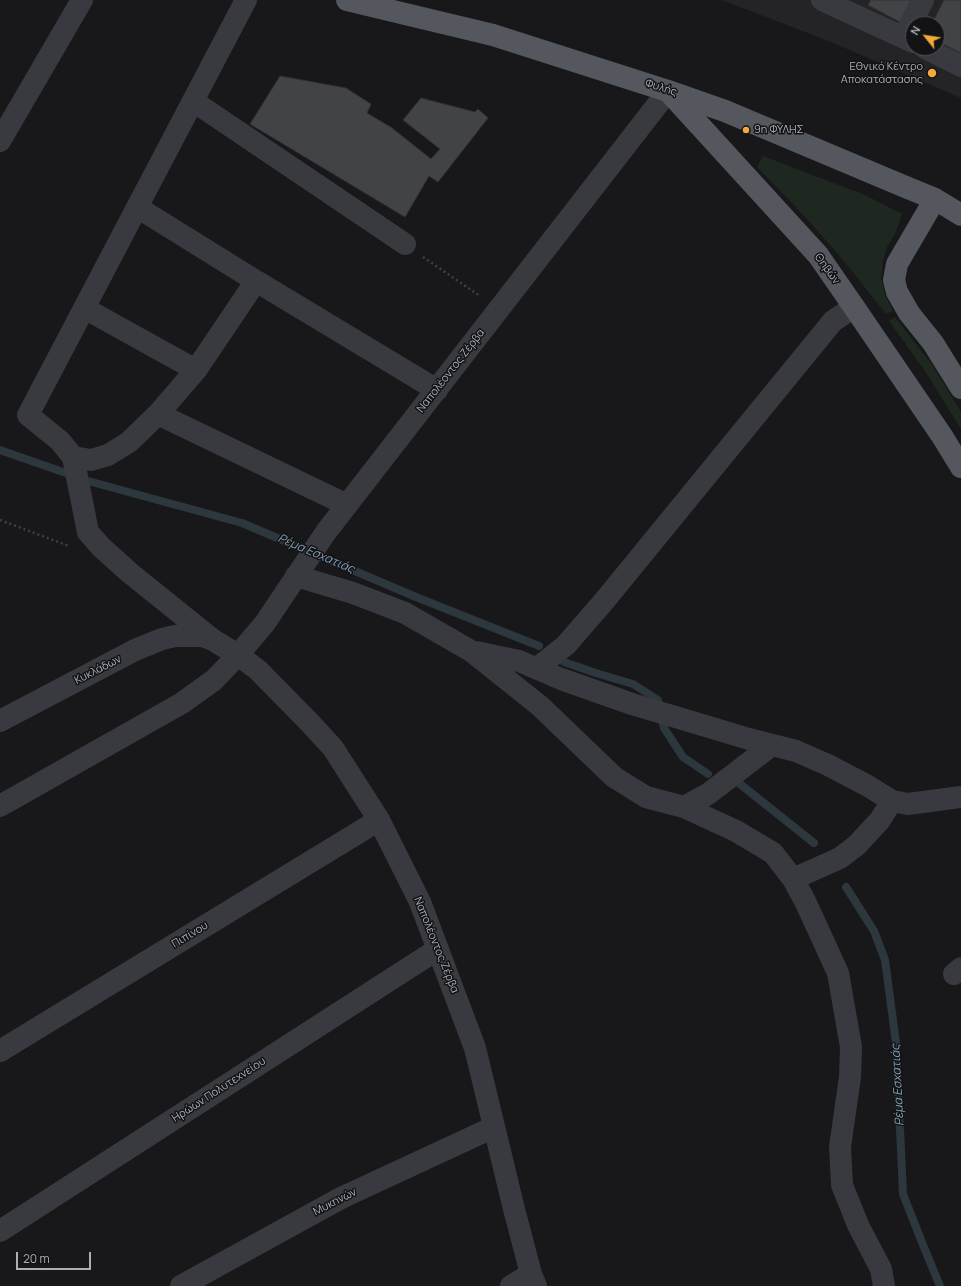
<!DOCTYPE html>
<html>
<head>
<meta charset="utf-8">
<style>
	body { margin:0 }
	#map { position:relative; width:961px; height:1286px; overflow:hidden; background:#18181a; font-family:Manrope,sans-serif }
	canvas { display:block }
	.north { position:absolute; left:905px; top:16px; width:40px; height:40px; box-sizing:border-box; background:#131315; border:1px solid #4f5157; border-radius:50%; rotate:300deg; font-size:11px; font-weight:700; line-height:16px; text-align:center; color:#aaafb9 }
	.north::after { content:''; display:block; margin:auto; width:14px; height:18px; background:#f2aa38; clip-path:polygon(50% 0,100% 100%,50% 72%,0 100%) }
	.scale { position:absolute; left:16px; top:1252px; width:75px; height:18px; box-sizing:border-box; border:2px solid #aaafb9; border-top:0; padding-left:5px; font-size:12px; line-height:14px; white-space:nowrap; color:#aaafb9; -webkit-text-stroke:3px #131315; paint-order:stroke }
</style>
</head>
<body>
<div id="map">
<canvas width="961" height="1286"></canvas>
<div class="north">N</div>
<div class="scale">20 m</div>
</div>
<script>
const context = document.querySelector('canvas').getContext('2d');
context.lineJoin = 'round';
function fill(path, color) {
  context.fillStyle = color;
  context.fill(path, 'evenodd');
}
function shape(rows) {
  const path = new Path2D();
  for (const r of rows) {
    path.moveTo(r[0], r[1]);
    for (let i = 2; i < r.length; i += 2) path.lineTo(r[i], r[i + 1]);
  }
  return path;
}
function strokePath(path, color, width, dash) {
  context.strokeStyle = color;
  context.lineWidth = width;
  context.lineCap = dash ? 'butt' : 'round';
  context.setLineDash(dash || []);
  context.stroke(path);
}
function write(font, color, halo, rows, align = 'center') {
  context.font = font + ' Manrope,sans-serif';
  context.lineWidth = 3;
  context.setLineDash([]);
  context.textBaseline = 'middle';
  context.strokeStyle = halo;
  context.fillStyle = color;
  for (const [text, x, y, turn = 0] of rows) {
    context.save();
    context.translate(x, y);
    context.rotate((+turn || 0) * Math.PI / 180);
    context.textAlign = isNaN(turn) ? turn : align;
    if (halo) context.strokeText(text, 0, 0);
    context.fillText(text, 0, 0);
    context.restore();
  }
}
fill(shape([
	[722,0,961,0,961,98,831,42],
	[913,24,937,24,937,48,913,48]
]), '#242427');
fill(shape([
	[763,156,865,195,902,214,895,234,887,247,883,261,881,278,886,297,893,311,886,314,839,255,796,207,757,167],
	[895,317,933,366,961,412,961,429,925,371,889,321]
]), '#1f2820');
strokePath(shape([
	[0,450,66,473],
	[88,481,242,523,416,597,539,646],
	[564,662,599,674,633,684,658,700,664,728,683,757,708,774],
	[740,784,814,843],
	[846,887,874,931,885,960,896,1043,903,1194,923,1245,940,1286]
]), '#2d373e', 8);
const building = shape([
	[871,0,911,0,900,22,868,5,871,0],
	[944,0,961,0,961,53,937,41,937,24,932,24,944,0],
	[280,76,346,88,371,104,367,113,392,128,431,159,440,149,403,120,421,98,475,112,478,109,488,118,438,182,429,176,405,217,250,124,280,76]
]);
fill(building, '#424347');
strokePath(building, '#323236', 1);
strokePath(shape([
	[423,257,480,296],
	[0,520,69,546]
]), '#3f4146', 2.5, [2, 3]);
strokePath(shape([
	[822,0,913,42],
	[904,37,923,0],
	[925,48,961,66],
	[193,101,405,244],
	[0,141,82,0],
	[137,207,256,281],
	[84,308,196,370],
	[158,414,129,442,108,455,91,460,73,457,60,441,28,415,246,0],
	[73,457,88,532,101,547,130,573,212,639],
	[347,505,158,414,196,370,256,281,437,390],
	[296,576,353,593,405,613,471,651,540,706,614,777,646,797,684,807,736,831,773,853,793,879,805,901,838,973,851,1047,850,1077,840,1147,842,1185,858,1225,881,1269,884,1286],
	[476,652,519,661,561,679,632,704,749,739,796,751,828,765,868,786,892,801,908,804,961,797],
	[537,668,566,645,605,600,833,321,854,307],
	[0,721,135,650,162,639,175,636,202,636,213,640,238,655,258,670,310,723,333,748,379,820,420,902,475,1048,514,1209,531,1274,536,1286],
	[0,806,182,703,214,680,238,655,265,623,326,532,668,91],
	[684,807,708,794,772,745],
	[793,879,840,858,857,845,880,820,892,801],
	[954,974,961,968],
	[0,1051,379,820],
	[0,1231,438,949],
	[181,1286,341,1198,494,1127],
	[511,1286,531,1274]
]), '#393a3f', 22);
strokePath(shape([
	[347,0,493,35,668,91,725,111,908,188,935,199,961,215],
	[670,93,818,255,854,307,942,436,961,467],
	[935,199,897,264,894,280,897,292,909,313,933,343,961,388]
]), '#55575e', 22);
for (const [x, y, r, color] of [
	[932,73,5,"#f2aa38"],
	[746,130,4,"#f2aa38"]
]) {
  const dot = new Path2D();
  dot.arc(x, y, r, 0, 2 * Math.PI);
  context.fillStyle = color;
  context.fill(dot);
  strokePath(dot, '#131315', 1.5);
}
write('11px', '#aaafb9', '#131315', [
	["Εθνικό Κέντρο",923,67],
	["Αποκατάστασης",923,80],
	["9η ΦΥΛΗΣ",754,130,"left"]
], 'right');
write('11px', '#aaafb9', '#131315', [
	["Φυλής",661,88,18],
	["Θηβών",827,269,54],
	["Ναπολέοντος Ζέρβα",451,371,-52],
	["Κυκλάδων",98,670,-27],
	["Πιπίνου",190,935,-31],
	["Ναπολέοντος Ζέρβα",436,945,68],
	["Ηρώων Πολυτεχνείου",219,1090,-33],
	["Μυκηνών",335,1202,-27]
]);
write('italic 12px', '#819fb4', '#131315', [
	["Ρέμα Εσχατιάς",316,554,23],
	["Ρέμα Εσχατιάς",898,1085,-93]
]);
</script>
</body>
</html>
